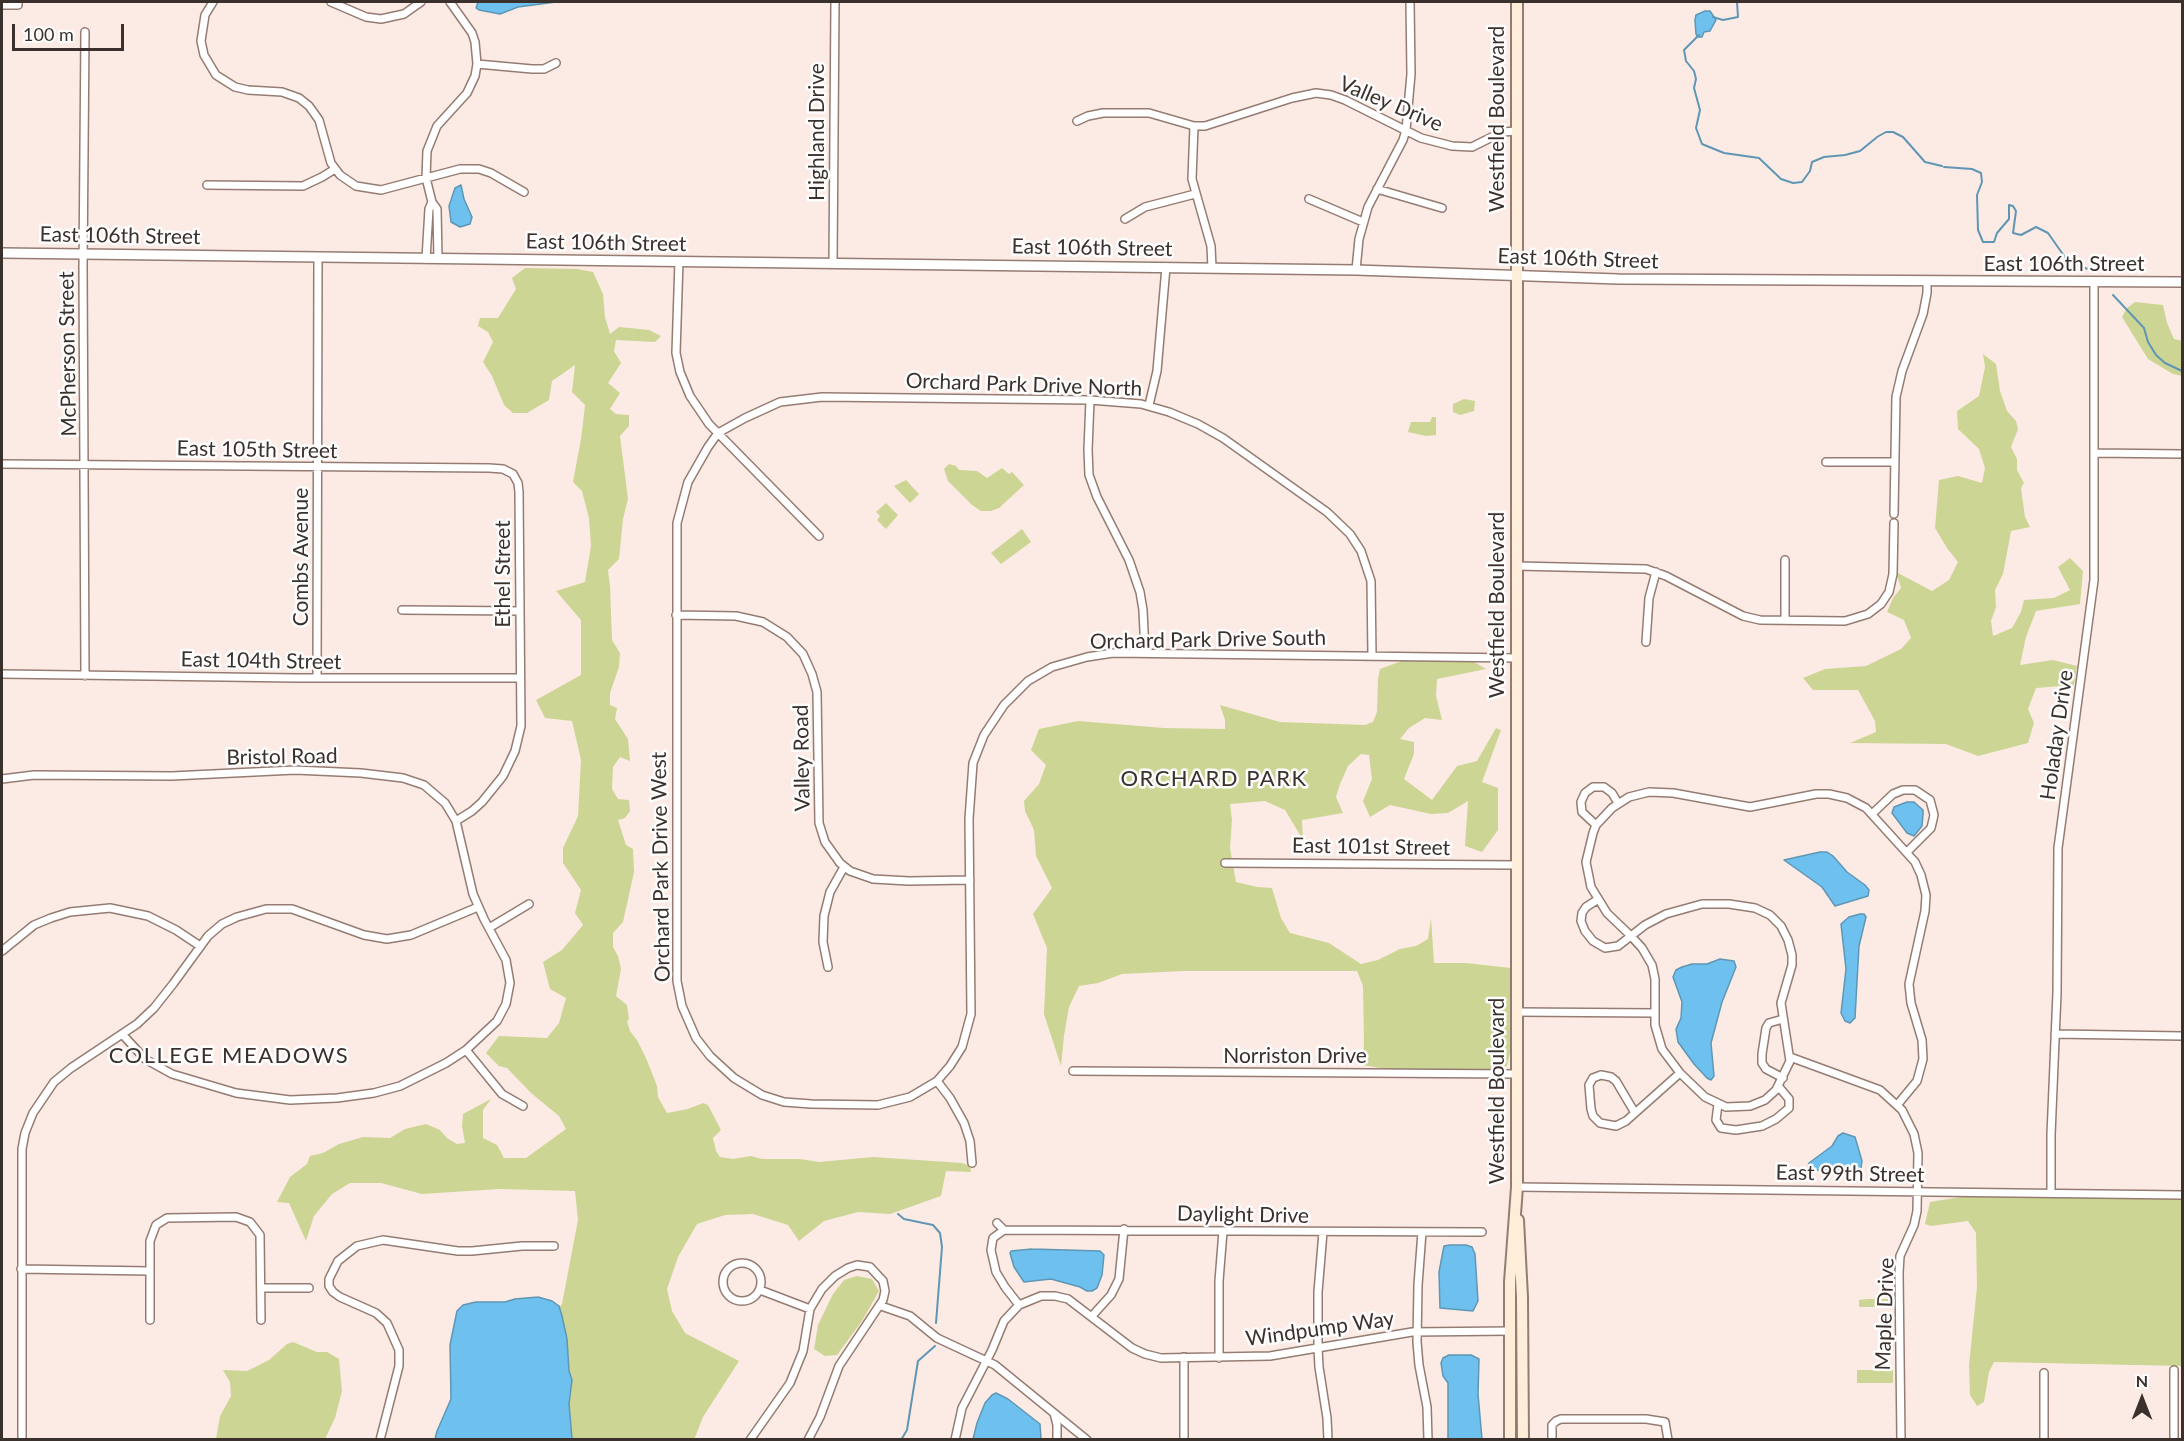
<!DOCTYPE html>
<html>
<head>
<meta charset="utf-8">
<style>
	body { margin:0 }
	#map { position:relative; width:2184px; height:1441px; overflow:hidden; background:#fcebe4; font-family:Lato,sans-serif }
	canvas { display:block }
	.frame { position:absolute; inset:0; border:3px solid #3b312c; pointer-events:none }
	.north { position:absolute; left:2112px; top:1369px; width:60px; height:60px; -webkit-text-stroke:4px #fdfdfd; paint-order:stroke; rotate:0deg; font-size:16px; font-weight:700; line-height:24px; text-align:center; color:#3b312c }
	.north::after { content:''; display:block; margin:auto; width:21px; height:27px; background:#3b312c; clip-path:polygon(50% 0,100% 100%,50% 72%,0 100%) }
	.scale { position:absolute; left:12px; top:24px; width:112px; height:27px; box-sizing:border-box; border:3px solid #3b312c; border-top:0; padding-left:8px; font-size:18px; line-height:21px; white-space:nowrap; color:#3b312c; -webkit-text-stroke:4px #fdfdfd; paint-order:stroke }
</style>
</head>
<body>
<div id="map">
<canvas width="2184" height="1441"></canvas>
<div class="frame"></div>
<div class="north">N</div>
<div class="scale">100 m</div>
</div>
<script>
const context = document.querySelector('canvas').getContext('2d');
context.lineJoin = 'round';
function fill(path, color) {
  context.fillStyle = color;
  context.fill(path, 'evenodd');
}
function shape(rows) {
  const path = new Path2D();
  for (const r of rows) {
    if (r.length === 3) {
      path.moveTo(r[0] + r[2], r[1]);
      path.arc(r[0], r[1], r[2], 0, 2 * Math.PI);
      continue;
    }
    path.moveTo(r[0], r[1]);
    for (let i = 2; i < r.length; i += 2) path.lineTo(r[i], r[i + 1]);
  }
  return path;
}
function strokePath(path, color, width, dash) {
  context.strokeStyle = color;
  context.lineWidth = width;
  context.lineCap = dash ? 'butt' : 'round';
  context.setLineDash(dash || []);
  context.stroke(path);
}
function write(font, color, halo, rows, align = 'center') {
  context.font = font + ' Lato,sans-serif';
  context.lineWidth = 5;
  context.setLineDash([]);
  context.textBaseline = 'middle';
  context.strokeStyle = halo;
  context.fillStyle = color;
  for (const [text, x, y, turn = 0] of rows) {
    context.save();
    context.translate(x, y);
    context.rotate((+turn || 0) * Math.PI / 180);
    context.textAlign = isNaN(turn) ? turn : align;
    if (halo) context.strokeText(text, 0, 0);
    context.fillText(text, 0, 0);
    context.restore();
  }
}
fill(shape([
	[525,268,578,269,593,272,603,294,605,317,610,334,619,327,649,330,661,336,655,342,616,340,614,351,621,363,608,383,620,393,610,409,616,414,629,415,629,426,620,436,628,499,623,519,619,559,608,570,610,586,612,640,620,653,619,667,610,693,610,705,617,708,615,719,628,739,630,761,620,757,613,767,612,789,618,799,629,800,630,811,625,818,618,820,626,845,633,849,634,872,623,922,613,933,613,947,618,956,621,969,616,996,627,1005,629,1019,627,1021,630,1031,637,1040,646,1058,657,1086,658,1097,667,1113,688,1109,703,1103,708,1105,721,1130,713,1138,716,1151,720,1157,733,1159,751,1156,762,1159,800,1159,819,1162,873,1157,962,1163,970,1166,971,1172,946,1171,941,1196,890,1214,858,1212,824,1221,799,1241,788,1225,753,1214,725,1215,697,1224,678,1257,667,1289,672,1311,685,1333,739,1361,703,1417,694,1440,572,1439,569,1404,572,1380,569,1371,567,1339,559,1308,562,1304,578,1220,575,1191,499,1189,422,1194,381,1183,350,1183,332,1194,314,1216,306,1241,289,1203,277,1202,290,1177,307,1164,310,1156,323,1153,339,1144,363,1137,390,1138,405,1129,426,1124,440,1130,447,1138,457,1144,465,1143,462,1126,463,1114,491,1099,483,1110,483,1138,497,1145,504,1158,526,1158,566,1129,559,1116,531,1093,507,1068,499,1066,486,1053,499,1036,547,1038,559,1023,566,998,550,989,543,962,562,950,583,925,575,913,581,890,563,863,563,848,578,816,581,760,572,721,545,718,536,700,581,675,581,620,556,591,585,582,591,546,589,518,582,491,573,482,581,439,585,405,572,392,575,365,552,381,549,400,527,413,513,413,504,405,492,376,483,362,493,342,488,332,478,326,480,318,498,318,516,289,512,278],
	[2135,302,2163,305,2167,323,2174,339,2182,341,2182,376,2173,374,2148,359,2122,317,2127,308],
	[1983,354,1996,364,2000,391,2007,411,2016,421,2018,429,2011,447,2017,459,2017,470,2024,483,2021,488,2025,517,2030,527,2011,531,2003,574,1995,590,1996,607,1991,621,1993,636,2012,628,2021,612,2024,600,2054,598,2070,590,2058,567,2070,558,2083,571,2080,604,2036,611,2026,637,2020,665,2053,660,2077,666,2074,685,2036,688,2028,709,2034,723,2028,743,1978,756,1946,744,1850,743,1876,732,1875,721,1858,690,1813,690,1803,678,1825,669,1866,666,1901,649,1911,638,1904,620,1887,612,1893,598,1901,588,1896,572,1932,591,1949,580,1958,562,1947,548,1935,528,1939,480,1958,476,1982,483,1985,468,1979,449,1958,429,1957,411,1979,396,1985,367],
	[1464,399,1475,401,1474,411,1460,415,1453,412,1453,404],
	[1432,417,1436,417,1436,435,1426,436,1408,432,1411,422,1430,422],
	[949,464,956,466,959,470,977,471,987,478,1002,468,1009,474,1012,472,1024,485,999,508,991,511,981,511,972,505,948,481,944,469],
	[906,480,919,494,910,503,894,486],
	[886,503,898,515,886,529,877,520,880,516,876,512],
	[1022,529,1031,542,1001,564,991,553],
	[1402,661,1474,662,1486,669,1437,679,1436,696,1442,720,1425,718,1409,728,1400,739,1414,742,1414,754,1404,779,1432,800,1457,766,1477,761,1496,728,1501,730,1482,782,1498,788,1498,830,1482,852,1465,846,1468,801,1448,813,1431,814,1390,805,1370,817,1363,801,1372,779,1369,755,1361,754,1348,766,1340,784,1336,797,1343,813,1302,820,1303,840,1285,810,1265,801,1230,804,1232,820,1230,848,1236,882,1257,887,1272,888,1281,918,1290,933,1329,943,1361,964,1378,960,1400,949,1416,946,1428,939,1431,918,1434,963,1466,963,1511,968,1511,1049,1507,1066,1496,1069,1399,1071,1362,1065,1364,1045,1363,986,1357,971,1183,971,1122,974,1098,983,1079,986,1069,1007,1064,1036,1061,1066,1044,1014,1047,948,1033,914,1052,888,1036,856,1034,830,1025,811,1024,801,1039,784,1046,765,1031,750,1039,729,1078,721,1164,728,1225,729,1225,720,1220,705,1280,722,1365,725,1373,722,1377,712,1378,679,1380,669],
	[1967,1196,2182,1199,2182,1366,1994,1362,1989,1372,1984,1402,1977,1406,1970,1395,1969,1365,1977,1287,1976,1233,1968,1221,1931,1226,1925,1224,1930,1202],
	[857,1276,872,1279,879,1291,862,1321,837,1355,825,1356,814,1349,818,1325,833,1294,844,1280],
	[1867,1299,1893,1299,1893,1307,1859,1307,1859,1300],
	[293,1342,317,1352,327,1352,339,1359,342,1391,335,1418,325,1439,216,1439,220,1416,231,1396,230,1382,223,1370,247,1371,269,1360,287,1344],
	[1857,1370,1893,1370,1893,1383,1857,1383]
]), '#cdd594');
const water = shape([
	[478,2,556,2,518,7,500,14,479,10,476,8,478,2],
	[1705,11,1710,11,1716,20,1710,31,1704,32,1702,37,1698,37,1696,34,1695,20,1696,15,1705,11],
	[461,185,464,199,472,217,470,224,460,227,451,222,449,206,455,188,461,185],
	[1907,802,1914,802,1923,810,1923,814,1922,826,1914,836,1907,833,1892,813,1894,807,1907,802],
	[1820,852,1827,852,1833,856,1847,872,1865,885,1869,890,1868,896,1835,906,1822,887,1784,860,1820,852],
	[1860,914,1864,914,1866,917,1859,946,1855,1018,1850,1023,1845,1021,1841,1013,1846,969,1841,924,1849,917,1860,914],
	[1720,959,1734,961,1736,967,1722,1002,1711,1043,1714,1076,1711,1080,1707,1078,1694,1064,1678,1042,1676,1029,1681,1018,1682,1002,1673,977,1676,970,1682,967,1692,964,1707,964,1720,959],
	[1843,1133,1855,1137,1862,1161,1861,1168,1858,1170,1810,1170,1808,1167,1809,1163,1832,1146,1838,1136,1843,1133],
	[1450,1245,1466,1245,1472,1247,1475,1254,1478,1301,1473,1311,1440,1308,1439,1272,1444,1246,1450,1245],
	[1032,1249,1100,1251,1104,1255,1102,1275,1097,1288,1092,1291,1087,1291,1080,1287,1051,1279,1024,1282,1014,1267,1010,1253,1011,1251,1032,1249],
	[538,1297,552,1301,559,1306,562,1316,567,1339,569,1371,572,1380,569,1404,572,1439,435,1439,437,1431,451,1399,450,1345,457,1311,463,1305,476,1302,505,1302,515,1299,538,1297],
	[1449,1355,1471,1355,1479,1359,1478,1394,1482,1439,1448,1439,1448,1383,1443,1376,1441,1363,1443,1358,1449,1355],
	[996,1393,1008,1399,1040,1424,1041,1439,973,1439,977,1423,985,1403,992,1395,996,1393]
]);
fill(water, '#6ec1ee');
strokePath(water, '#5f96b4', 1.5);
strokePath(shape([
	[1713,17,1723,20,1738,17,1737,2],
	[1699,35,1684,50,1686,61,1694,71,1696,79,1694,88,1700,110,1696,128,1702,144,1724,153,1759,158,1781,179,1793,183,1802,182,1810,171,1812,162,1824,157,1845,155,1860,151,1876,138],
	[1877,137,1886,132,1893,132,1903,137,1925,162,1942,166],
	[1944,167,1972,169,1981,173,1982,182,1977,195,1978,230,1983,242,1994,242,1997,233,2009,219,2009,205,2013,206,2016,211,2013,233,2021,235,2036,227,2048,233,2069,263,2088,269],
	[2113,295,2144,328,2148,342,2156,355,2165,363,2182,371],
	[898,1214,904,1219,933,1225,940,1233,942,1247,936,1323],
	[901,1440,907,1430,918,1361,935,1346]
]), '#5f96b4', 2);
const minor = shape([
	[213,2,205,15,201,41,204,55,216,75,235,87,248,90,282,92,299,98,309,106,319,120,331,163,340,175,356,186,381,190,460,169,479,169,491,173,524,192],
	[331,2,366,17,381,19,404,14,421,2],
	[2,5,18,5,18,2],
	[85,32,83,268,85,676],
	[477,64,532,69,544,69,556,63],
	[1077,121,1088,116,1103,113,1149,113,1194,126,1205,126,1292,98,1316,93,1331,95,1345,100,1421,138,1452,146,1472,147,1502,132,1517,131],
	[1194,126,1192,179,1211,246,1212,268],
	[207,185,303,186,322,177,335,169],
	[1377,189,1442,208],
	[1309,199,1363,222],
	[1125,219,1145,207,1195,194],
	[426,259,429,209,432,202],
	[438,259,437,209,432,202,426,178,427,151,437,126,467,93,475,76,477,64,475,42,472,33,450,2],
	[679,261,676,353,680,372,690,396,709,424,819,536],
	[833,263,835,2],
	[1356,270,1359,239,1368,207,1403,140,1406,130,1411,74,1410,2],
	[1090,400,1088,450,1089,475,1097,497,1129,560,1140,592,1143,610,1145,653],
	[1149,405,1157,371,1166,267],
	[2094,453,2182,454],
	[1826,462,1894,462],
	[2,464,489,468,503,469,513,474,518,483,519,492,521,726,515,751,503,776,482,802,472,811,456,821],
	[1894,514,1896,397,1902,371,1923,314,1927,293,1927,281],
	[1517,566,1646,569,1666,576,1743,616,1760,620,1845,621,1868,614,1881,604,1889,592,1893,574,1894,523],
	[402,610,520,611],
	[676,615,736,616,763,622,787,637,803,654,812,674,817,692,819,823,825,842,840,863,850,871,873,879,909,881,970,880],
	[1785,620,1785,560],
	[1646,642,1649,598,1656,572],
	[1372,656,1371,581,1361,551,1350,534,1327,512,1223,438,1198,424,1169,412,1141,404,1090,400,822,397,780,402,745,418,718,433,708,447,688,482,677,523,677,981,682,1006,696,1038,710,1056,734,1078,762,1095,784,1102,811,1104,878,1105,910,1097,937,1081,950,1066,962,1047,971,1014,969,819,973,763,984,735,1004,705,1028,681,1052,667,1087,657,1113,653,1517,658],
	[2,674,297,678,520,678],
	[317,678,318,257],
	[2,779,34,775,172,776,295,770,361,773,403,778,424,785,445,803,456,821,473,894,484,919,506,960,510,983,506,1004,497,1021,466,1050,446,1063,400,1086,374,1093,337,1098,290,1100,236,1093,172,1074,145,1059,123,1035],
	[1872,814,1893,794,1903,790,1915,790,1930,800,1934,815,1931,828,1907,852],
	[1596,825,1582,812,1581,802,1585,793,1593,787,1604,787,1612,793,1618,803],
	[1225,863,1516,865],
	[1597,900,1586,907,1582,913,1581,921,1585,931,1593,941,1605,948,1618,946,1631,936,1645,925,1666,914,1702,904,1729,904,1755,908,1770,915,1781,926,1788,940,1792,955,1792,965,1781,1003,1790,1061,1776,1090,1765,1100,1750,1106,1726,1107,1705,1097,1680,1073,1662,1049,1655,1025,1655,979,1652,965,1642,948,1631,936,1607,913,1591,887,1586,862,1593,833,1596,825,1612,808,1629,797,1649,792,1673,793,1750,807,1816,794,1829,794,1847,798,1866,808,1915,862,1921,875,1926,895,1925,911,1909,984,1911,1003,1922,1040,1923,1059,1917,1081,1898,1104],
	[489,928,529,904],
	[2,951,34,925,51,918,70,912,110,908,148,916,176,930,200,946],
	[828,967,823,942,824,916,830,892,844,867],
	[1516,1012,1655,1013],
	[1783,1019,1769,1023,1766,1028,1762,1054,1762,1063,1766,1069,1783,1078],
	[2055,1034,2182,1036],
	[466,1050,502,1094,523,1106],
	[1790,1057,1880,1090,1902,1110,1914,1134,1918,1153,1917,1211,1914,1225,1900,1256,1899,1273,1901,1440],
	[1073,1071,1516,1074],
	[1601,1075,1611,1077,1616,1081,1635,1113,1626,1121,1616,1126,1600,1123,1593,1116,1591,1109,1589,1085,1593,1078,1601,1075],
	[937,1081,950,1098,964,1123,970,1141,972,1163],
	[1718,1104,1716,1120,1721,1128,1736,1130,1762,1126,1776,1119,1789,1108,1789,1099,1779,1087],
	[1635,1113,1680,1073],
	[1517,1187,2182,1195],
	[2051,1193,2051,1135,2057,993,2058,848,2094,580,2094,282],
	[997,1223,1004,1230],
	[1323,1232,1318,1292,1318,1348,1319,1367,1327,1418,1328,1440],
	[1422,1232,1418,1285,1417,1342,1419,1365,1427,1407,1428,1440],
	[742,1282,19],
	[21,1269,149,1271],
	[262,1288,309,1288],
	[760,1290,810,1309],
	[1019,1305,1005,1287,996,1272,991,1250,993,1238,1004,1230,1482,1232],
	[881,1306,910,1316,937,1338,995,1365,1087,1440],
	[1092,1316,1111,1295,1119,1279,1124,1229],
	[150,1320,150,1241,156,1225,167,1218,236,1217,250,1222,260,1235,261,1320],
	[1184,1357,1184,1440],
	[1219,1358,1219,1281,1223,1231],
	[2044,1373,2044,1440],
	[1054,1413,1057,1425,1057,1440],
	[22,1440,22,1149,25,1133,33,1113,54,1082,71,1068,137,1024,154,1008,173,984,208,936,222,924,237,917,266,909,292,909,364,935,387,939,411,935,478,907],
	[380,1440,399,1366,399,1350,387,1323,376,1313,340,1297,333,1292,329,1286,329,1279,338,1261,357,1246,383,1240,458,1251,472,1251,522,1246,554,1246],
	[750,1440,790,1383,803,1351,810,1309,822,1289,835,1276,848,1268,857,1265,870,1267,883,1281,885,1291,883,1300,839,1366,820,1417,808,1440],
	[955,1440,962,1408,992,1350,1004,1321,1019,1305,1041,1296,1055,1296,1068,1299,1132,1348,1145,1354,1161,1358,1270,1356,1412,1332,1510,1331],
	[1552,1440,1552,1425,1556,1421,1561,1419,1646,1419,1665,1422,1668,1440],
	[2174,1440,2174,1370]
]);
const tertiary = shape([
	[2,253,1356,270,1618,279,2182,282]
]);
const secondary = shape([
	[1518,1220,1522,1297,1523,1440],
	[1510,1440,1510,1282,1517,1187,1517,2]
]);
strokePath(minor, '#957c72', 10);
strokePath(tertiary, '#957c72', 12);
strokePath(secondary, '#957c72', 14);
strokePath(minor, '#fff', 7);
strokePath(tertiary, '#fff', 9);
strokePath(secondary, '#feedd8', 10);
write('21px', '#3b312c', '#fdfdfd', [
	["Valley Drive",1391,104,23],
	["Westfield Boulevard",1497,119,-90],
	["Highland Drive",817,132,-90],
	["East 106th Street",120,236,1],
	["East 106th Street",606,243,1],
	["East 106th Street",1092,248,1],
	["East 106th Street",1578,259,2],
	["East 106th Street",2064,264],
	["McPherson Street",68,354,-91],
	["Orchard Park Drive North",1024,385,2],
	["East 105th Street",257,450,1],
	["Combs Avenue",301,557,-90],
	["Ethel Street",503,574,-90],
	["Westfield Boulevard",1497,605,-90],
	["Orchard Park Drive South",1208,640,-1],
	["East 104th Street",261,661,1],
	["Holaday Drive",2057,735,-82],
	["Bristol Road",282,757,-1],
	["Valley Road",802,758,-91],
	["East 101st Street",1371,847,1],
	["Orchard Park Drive West",661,867,-91],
	["Norriston Drive",1295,1056],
	["Westfield Boulevard",1497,1091,-90],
	["East 99th Street",1850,1174,1],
	["Daylight Drive",1243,1215,1],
	["Maple Drive",1885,1314,-88],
	["Windpump Way",1320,1329,-8]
]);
context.letterSpacing = '1.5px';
write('22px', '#3b312c', '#fdfdfd', [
	["ORCHARD PARK",1214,779],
	["COLLEGE MEADOWS",229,1056]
]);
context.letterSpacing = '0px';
</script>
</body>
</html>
